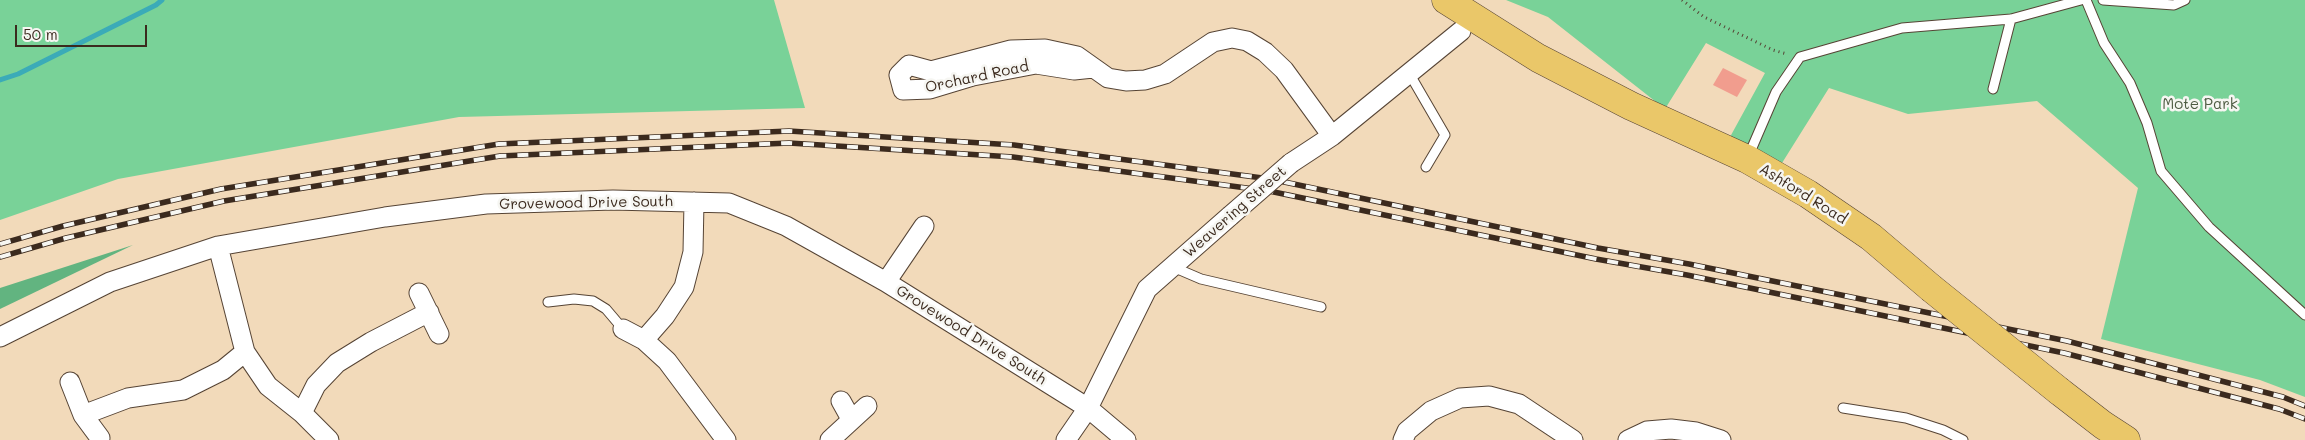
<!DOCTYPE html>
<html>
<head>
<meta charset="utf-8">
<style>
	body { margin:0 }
	#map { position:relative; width:2305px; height:440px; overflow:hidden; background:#f2daba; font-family:Mali,sans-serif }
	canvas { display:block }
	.scale { position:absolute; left:15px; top:25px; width:132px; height:22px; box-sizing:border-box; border:2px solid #3b2a1e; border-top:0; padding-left:6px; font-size:15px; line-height:18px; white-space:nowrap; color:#3b2a1e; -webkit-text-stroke:4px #f6f6f2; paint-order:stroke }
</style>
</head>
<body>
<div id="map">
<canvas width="2305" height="440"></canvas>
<div class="scale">50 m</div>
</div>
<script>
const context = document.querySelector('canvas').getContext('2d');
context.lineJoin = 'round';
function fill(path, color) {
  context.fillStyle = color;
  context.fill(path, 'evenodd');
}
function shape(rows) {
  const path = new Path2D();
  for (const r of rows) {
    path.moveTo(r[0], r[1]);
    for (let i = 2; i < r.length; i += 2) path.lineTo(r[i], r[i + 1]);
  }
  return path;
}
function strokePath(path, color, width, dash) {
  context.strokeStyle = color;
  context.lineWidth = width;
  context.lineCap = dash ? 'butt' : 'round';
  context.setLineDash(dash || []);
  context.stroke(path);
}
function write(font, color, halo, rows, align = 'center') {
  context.font = font + ' Mali,sans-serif';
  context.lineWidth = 5;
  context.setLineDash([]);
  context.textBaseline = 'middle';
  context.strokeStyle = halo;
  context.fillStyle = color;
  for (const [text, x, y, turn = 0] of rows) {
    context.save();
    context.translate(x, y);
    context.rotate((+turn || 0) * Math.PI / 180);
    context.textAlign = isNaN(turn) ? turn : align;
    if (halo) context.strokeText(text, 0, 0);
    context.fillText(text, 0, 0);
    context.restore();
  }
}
fill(shape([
	[0,0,774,0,805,108,459,117,118,179,0,220],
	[1506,0,2305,0,2305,397,2260,380,2101,339,2138,188,2037,101,1908,114,1829,88,1782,163,1730,137,1765,73,1706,43,1665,109,1548,17]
]), '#79d298');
fill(shape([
	[133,245,0,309,0,288]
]), '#62b480');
strokePath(shape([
	[0,80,18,74,156,5,162,0]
]), '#3babb8', 5);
fill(shape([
	[1723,68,1747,80,1737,97,1713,85]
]), '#f19d8e');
const service = shape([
	[2086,0,2104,43,2130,83,2147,123,2161,171,2209,227,2305,315],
	[2103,0,2174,5,2185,0],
	[1409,73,1445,135,1426,167],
	[1993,89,2011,19],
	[1748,157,1776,92,1800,57,1902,28,2011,19,2081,0],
	[1173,267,1201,279,1321,307],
	[548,302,574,299,593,301,606,309,623,329],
	[1843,408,1906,418,1943,430,1963,440]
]);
const minor = shape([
	[1093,68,1074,70,1036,64,973,76,930,89,903,90,899,75,909,65,931,71,1011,50,1045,49,1077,56,1108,78,1126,81,1145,80,1165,74,1213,42,1232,38,1247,41,1265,52,1284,70,1332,136],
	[1291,163,1332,136,1461,31],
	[218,246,245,352,268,386,302,413,329,440],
	[886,282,924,226],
	[419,293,439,334],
	[623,329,644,340,667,361,726,440],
	[0,337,110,282,218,246,385,217,486,204,613,200,729,203,786,226,886,282,1088,408,1126,440],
	[644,340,665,316,684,287,693,252,694,202],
	[70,382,83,415,100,438],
	[841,401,851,419],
	[302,413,316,385,337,363,371,342,429,312],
	[83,415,128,398,183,390,223,370,245,352],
	[830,440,867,406],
	[1066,440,1088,408,1147,289,1230,216],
	[1403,440,1407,431,1431,411,1460,398,1489,396,1519,404,1573,440],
	[1628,440,1647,431,1671,429,1696,432,1721,440]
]);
const primary = shape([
	[1446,0,1538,58,1631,106,1747,159,1808,194,1871,237,1931,288],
	[2059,391,2103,425,2126,440]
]);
strokePath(service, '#564435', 11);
strokePath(minor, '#564435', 21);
strokePath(primary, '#564435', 29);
strokePath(shape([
	[1682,0,1704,17,1773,50,1787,54]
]), '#564435', 3, [1, 4]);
strokePath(service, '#fff', 9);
strokePath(minor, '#fff', 19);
strokePath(primary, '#eac769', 28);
const rail = shape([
	[0,244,63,226,221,189,499,144,789,131,1014,145,1270,179,1598,248,1689,264,2067,341,2283,397,2305,406],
	[0,257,66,238,224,201,500,156,789,143,1013,157,1269,191,1596,259,1687,275,2064,353,2279,409,2305,419]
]);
strokePath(rail, '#3b2a1e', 5.5);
strokePath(rail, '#f6f6f2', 4, [11]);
const minorBridge = shape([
	[1230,216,1291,163]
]);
const primaryBridge = shape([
	[1931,288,2059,391]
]);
strokePath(minorBridge, '#564435', 21, []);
strokePath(primaryBridge, '#564435', 29, []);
strokePath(minorBridge, '#fff', 19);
strokePath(primaryBridge, '#eac769', 28);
write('15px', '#3b2a1e', '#f6f6f2', [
	["Orchard Road",977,77,-12],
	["Ashford Road",1803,194,32],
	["Grovewood Drive South",586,203,-1],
	["Weavering Street",1235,212,-41],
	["Grovewood Drive South",971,335,32]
]);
write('15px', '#4e5c43', '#f6f6f2', [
	["Mote Park",2200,104]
]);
</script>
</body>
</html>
